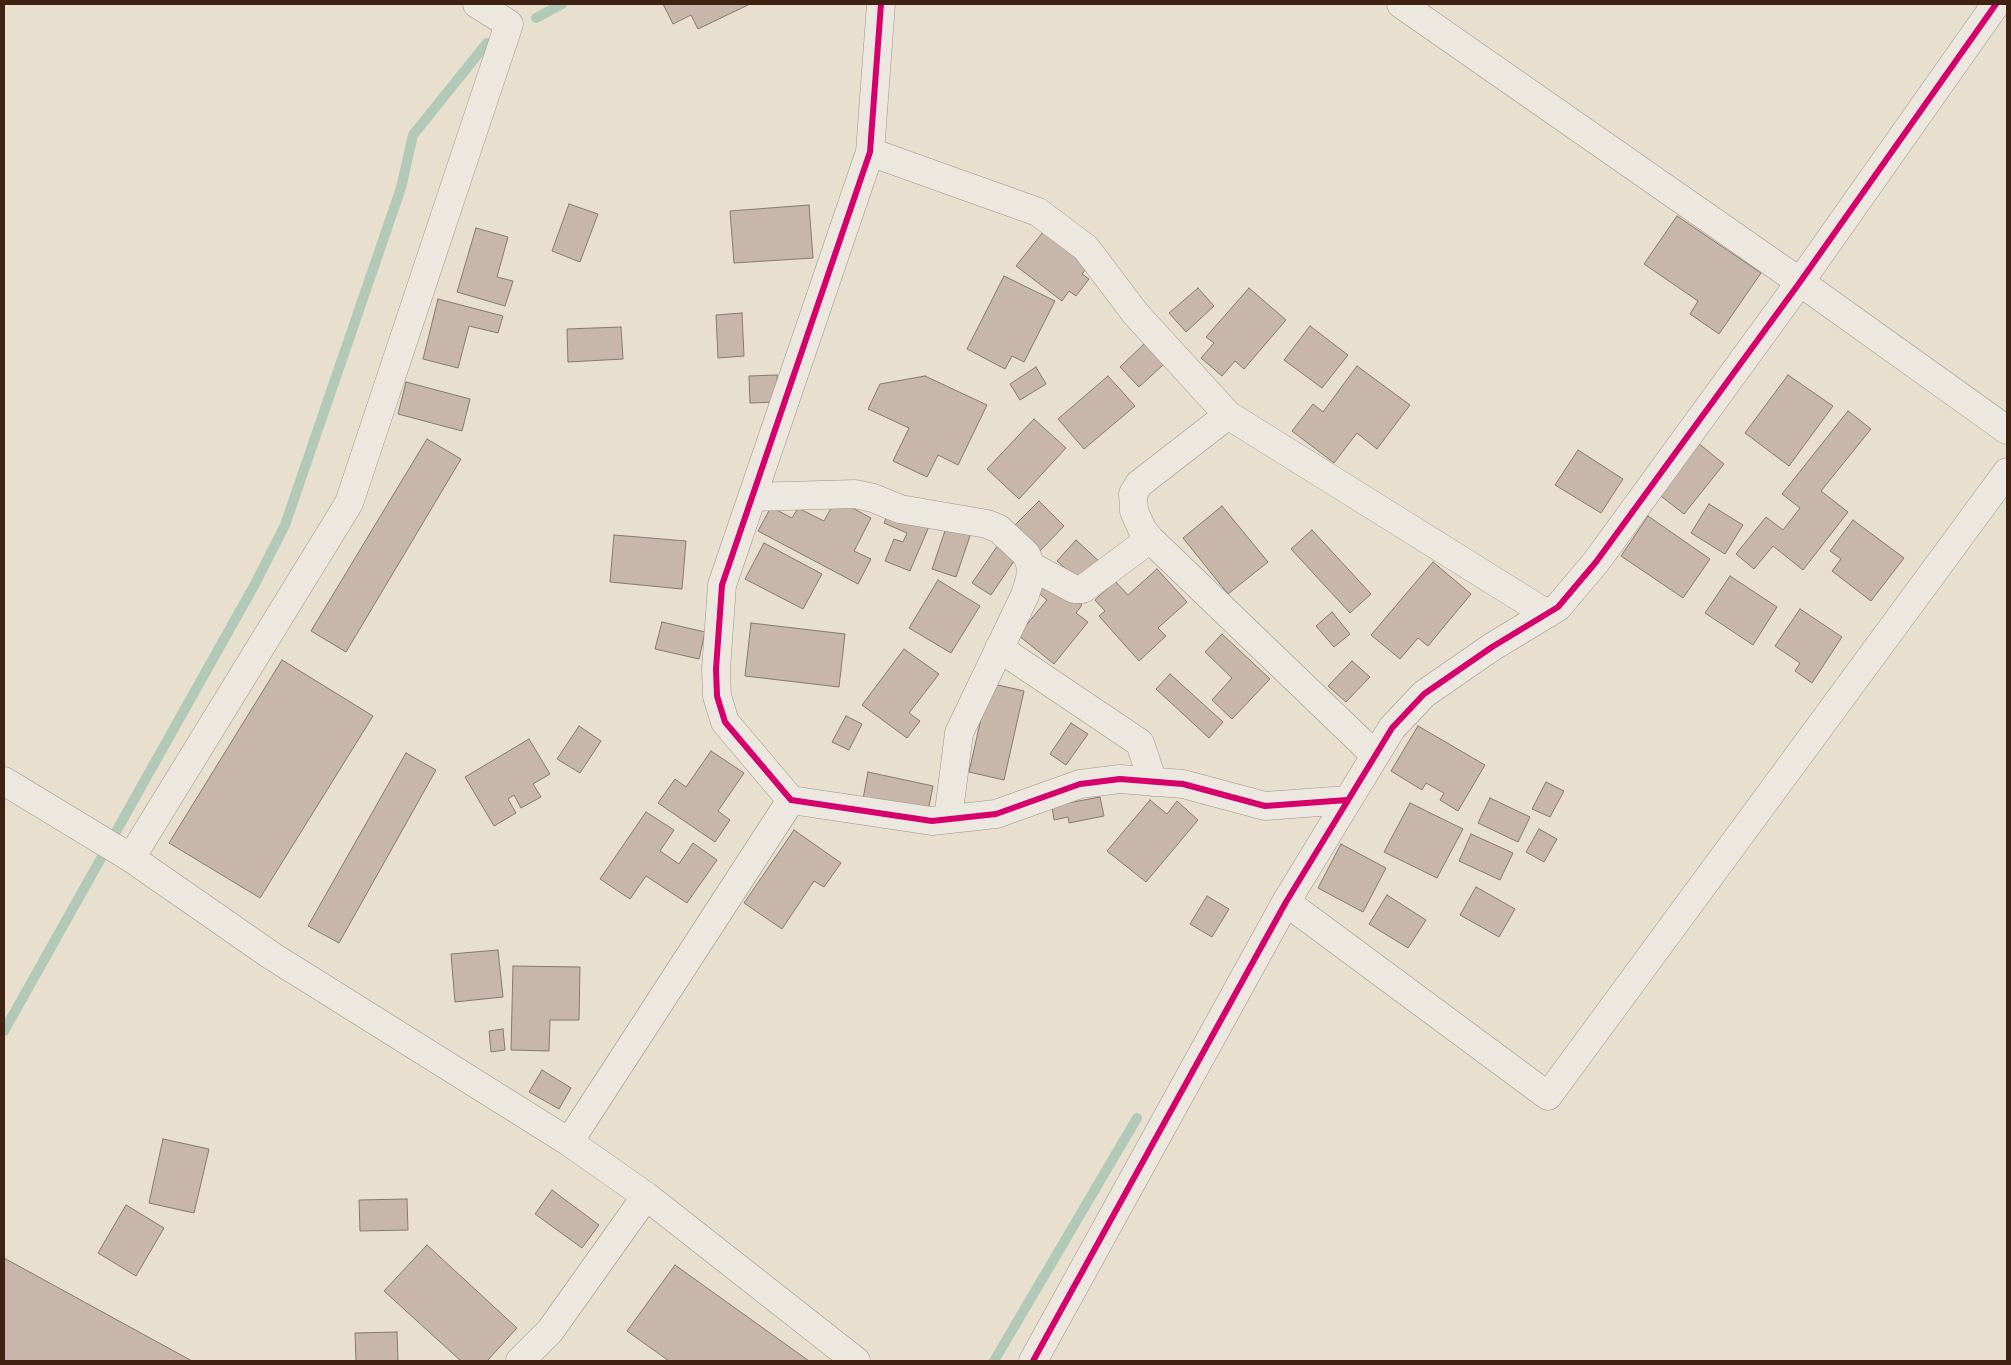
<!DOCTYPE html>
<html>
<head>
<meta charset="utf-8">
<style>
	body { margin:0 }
	#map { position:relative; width:2011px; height:1365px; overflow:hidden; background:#e8dfce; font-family:"Libre Caslon Text",serif }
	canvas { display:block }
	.frame { position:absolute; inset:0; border:5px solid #402212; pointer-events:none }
</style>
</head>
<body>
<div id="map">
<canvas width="2011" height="1365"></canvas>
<div class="frame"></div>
</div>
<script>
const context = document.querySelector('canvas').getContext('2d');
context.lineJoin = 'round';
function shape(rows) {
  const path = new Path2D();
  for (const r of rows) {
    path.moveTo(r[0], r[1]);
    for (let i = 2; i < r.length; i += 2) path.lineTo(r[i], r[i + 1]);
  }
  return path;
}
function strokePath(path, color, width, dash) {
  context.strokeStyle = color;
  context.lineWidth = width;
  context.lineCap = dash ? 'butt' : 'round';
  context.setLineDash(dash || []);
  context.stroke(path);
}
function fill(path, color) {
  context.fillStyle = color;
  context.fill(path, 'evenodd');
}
strokePath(shape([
	[536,18,562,4],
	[4,1031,255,584,285,525,401,188,413,135,487,43],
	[994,1361,1137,1118]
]), '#b3c9b8', 10);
const building = shape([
	[663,4,750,4,698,29,691,15,673,24,663,4],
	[569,204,598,214,580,262,552,251,569,204],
	[809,205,813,258,734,263,730,211,809,205],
	[1677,216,1761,273,1719,334,1690,314,1698,301,1644,264,1677,216],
	[476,228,508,237,497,277,513,281,505,306,457,292,476,228],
	[1043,232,1088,267,1082,274,1089,279,1076,296,1069,291,1062,301,1016,266,1043,232],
	[1004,276,1055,301,1024,362,1012,356,1005,369,967,349,1004,276],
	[1198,288,1214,306,1186,332,1169,313,1198,288],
	[1249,288,1286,320,1244,369,1235,361,1222,376,1201,358,1214,343,1206,337,1249,288],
	[438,299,503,316,498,333,469,326,458,368,423,359,438,299],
	[742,313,744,356,718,358,716,315,742,313],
	[1310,326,1348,355,1322,388,1284,360,1310,326],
	[621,327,623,359,568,362,567,329,621,327],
	[1144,344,1164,364,1139,387,1120,367,1144,344],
	[1357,366,1410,405,1377,449,1357,433,1334,463,1292,431,1313,404,1323,412,1357,366],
	[1036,367,1046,384,1020,400,1010,384,1036,367],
	[777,375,778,402,750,403,749,376,777,375],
	[1788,375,1833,406,1789,466,1745,433,1788,375],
	[925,376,987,405,958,465,938,455,927,477,893,461,909,428,868,409,880,384,925,376],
	[1108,376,1135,406,1084,449,1058,419,1108,376],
	[406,382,470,399,462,431,398,414,406,382],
	[1848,411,1871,429,1821,491,1848,512,1803,570,1773,546,1754,569,1736,554,1766,517,1783,530,1800,508,1782,494,1848,411],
	[1034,419,1066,448,1019,499,987,469,1034,419],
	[427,439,461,459,346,652,311,631,427,439],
	[1698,443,1724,464,1684,514,1657,493,1698,443],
	[1578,450,1623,479,1601,513,1555,485,1578,450],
	[836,499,871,518,854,551,871,559,858,584,758,531,771,507,792,518,798,508,824,521,836,499],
	[1039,501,1064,526,1040,551,1014,526,1039,501],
	[1709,504,1743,525,1725,554,1691,533,1709,504],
	[1222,506,1268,562,1228,594,1183,538,1222,506],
	[891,508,930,524,910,571,885,561,894,539,903,542,907,533,884,523,891,508],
	[1648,516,1710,559,1683,598,1621,556,1648,516],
	[1853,520,1904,558,1871,601,1832,571,1841,559,1830,551,1853,520],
	[947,525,971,533,956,577,932,569,947,525],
	[1312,530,1371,594,1350,613,1291,549,1312,530],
	[614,535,686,541,682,589,610,582,614,535],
	[1076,540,1101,563,1083,584,1057,561,1076,540],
	[764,543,822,574,803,609,745,579,764,543],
	[998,545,1016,558,991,595,972,583,998,545],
	[1433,562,1471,594,1428,646,1418,638,1400,659,1371,635,1433,562],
	[1157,569,1187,602,1158,628,1166,636,1139,661,1099,616,1105,611,1095,600,1115,581,1128,595,1157,569],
	[1046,575,1082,605,1076,613,1088,622,1054,664,1018,635,1047,600,1034,589,1046,575],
	[1730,576,1777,607,1753,645,1705,613,1730,576],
	[938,580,980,606,951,653,909,628,938,580],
	[1800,609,1842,637,1812,683,1795,671,1800,663,1775,646,1800,609],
	[1332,612,1350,634,1334,647,1316,626,1332,612],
	[662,622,705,632,699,659,655,649,662,622],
	[751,623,845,634,839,687,745,676,751,623],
	[1222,634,1270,679,1232,719,1212,700,1232,678,1205,652,1222,634],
	[904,649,939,674,909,713,920,721,907,738,862,705,904,649],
	[282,660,373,716,260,898,169,843,282,660],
	[1352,661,1370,677,1346,702,1328,686,1352,661],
	[1170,674,1223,722,1209,738,1156,689,1170,674],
	[989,683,1024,691,1004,780,969,772,989,683],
	[846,716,862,724,849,750,832,742,846,716],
	[1071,723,1088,734,1066,765,1050,754,1071,723],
	[579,726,601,741,580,773,557,759,579,726],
	[1418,726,1485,765,1458,811,1440,800,1444,793,1426,783,1422,790,1391,771,1418,726],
	[529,739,550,774,533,784,541,797,521,808,514,795,508,799,516,813,494,826,465,777,529,739],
	[711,751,744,773,718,811,730,820,715,842,658,803,675,779,686,787,711,751],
	[406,753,436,770,339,943,308,926,406,753],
	[868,772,933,786,928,811,863,799,868,772],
	[1546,782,1564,791,1550,817,1532,809,1546,782],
	[1100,797,1104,816,1069,823,1068,817,1054,820,1052,806,1100,797],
	[1490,798,1530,817,1518,842,1478,823,1490,798],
	[1150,800,1167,814,1177,801,1198,820,1146,882,1107,851,1150,800],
	[1410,803,1463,829,1437,878,1384,852,1410,803],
	[646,812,674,830,660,851,679,864,693,843,717,860,687,903,646,876,630,899,600,879,646,812],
	[1539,829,1557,839,1544,862,1526,852,1539,829],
	[794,830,841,863,824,887,814,881,782,929,744,903,794,830],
	[1471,834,1513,853,1500,880,1459,861,1471,834],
	[1341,844,1386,868,1363,912,1318,888,1341,844],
	[1476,887,1515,909,1499,937,1460,915,1476,887],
	[1387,895,1426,920,1408,948,1369,924,1387,895],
	[1207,896,1229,909,1212,937,1190,924,1207,896],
	[498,950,503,997,455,1002,451,954,498,950],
	[513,966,580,967,579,1020,550,1020,549,1051,511,1050,513,966],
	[503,1029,505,1050,491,1052,489,1031,503,1029],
	[542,1070,571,1088,559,1109,529,1092,542,1070],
	[163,1139,209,1149,194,1213,149,1203,163,1139],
	[552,1190,599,1225,582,1248,535,1214,552,1190],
	[407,1199,408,1230,360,1231,359,1200,407,1199],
	[126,1205,164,1228,136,1276,98,1253,126,1205],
	[427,1245,517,1328,487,1361,461,1361,384,1291,427,1245],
	[4,1258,192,1361,4,1361,4,1258],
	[675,1265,809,1361,669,1361,627,1331,675,1265],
	[397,1332,398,1361,356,1361,355,1333,397,1332]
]);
fill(building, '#c8b6ab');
strokePath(building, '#837a6f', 1);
const street = shape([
	[881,4,870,152,722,585,716,669,717,696,725,722,791,800,932,821,996,814,1080,784,1120,779,1183,784,1265,806,1347,800],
	[1401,4,1800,282,2007,430],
	[870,152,1038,212,1086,248,1135,313,1228,415,1547,614],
	[1228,415,1139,484,1133,494,1134,511,1142,529,1150,539,1375,755],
	[752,497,855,494,873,498,900,509,987,524,999,529,1026,554,1031,566,1030,579,1025,595,959,733,948,819],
	[1031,566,1074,589,1083,589,1150,539],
	[999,648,1140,743,1153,782],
	[4,781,131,858,272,956,569,1142,646,1196,856,1361],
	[131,858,349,503,509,24,477,4],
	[1286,902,1548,1096,2007,472],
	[569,1142,791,800],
	[520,1361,550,1331,646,1196],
	[1033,1361,1286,902,1392,728,1424,694,1492,647,1558,607,1596,562,1800,282,1996,4]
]);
strokePath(street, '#9c9387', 29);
strokePath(street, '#ece8df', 28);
strokePath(shape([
	[881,4,870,152,722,585,716,669,717,696,725,722,791,800,932,821,996,814,1080,784,1120,779,1183,784,1265,806,1347,800],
	[1033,1361,1286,902,1392,728,1424,694,1492,647,1558,607,1596,562,1800,282,1996,4]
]), '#d6006c', 6);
</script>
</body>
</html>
